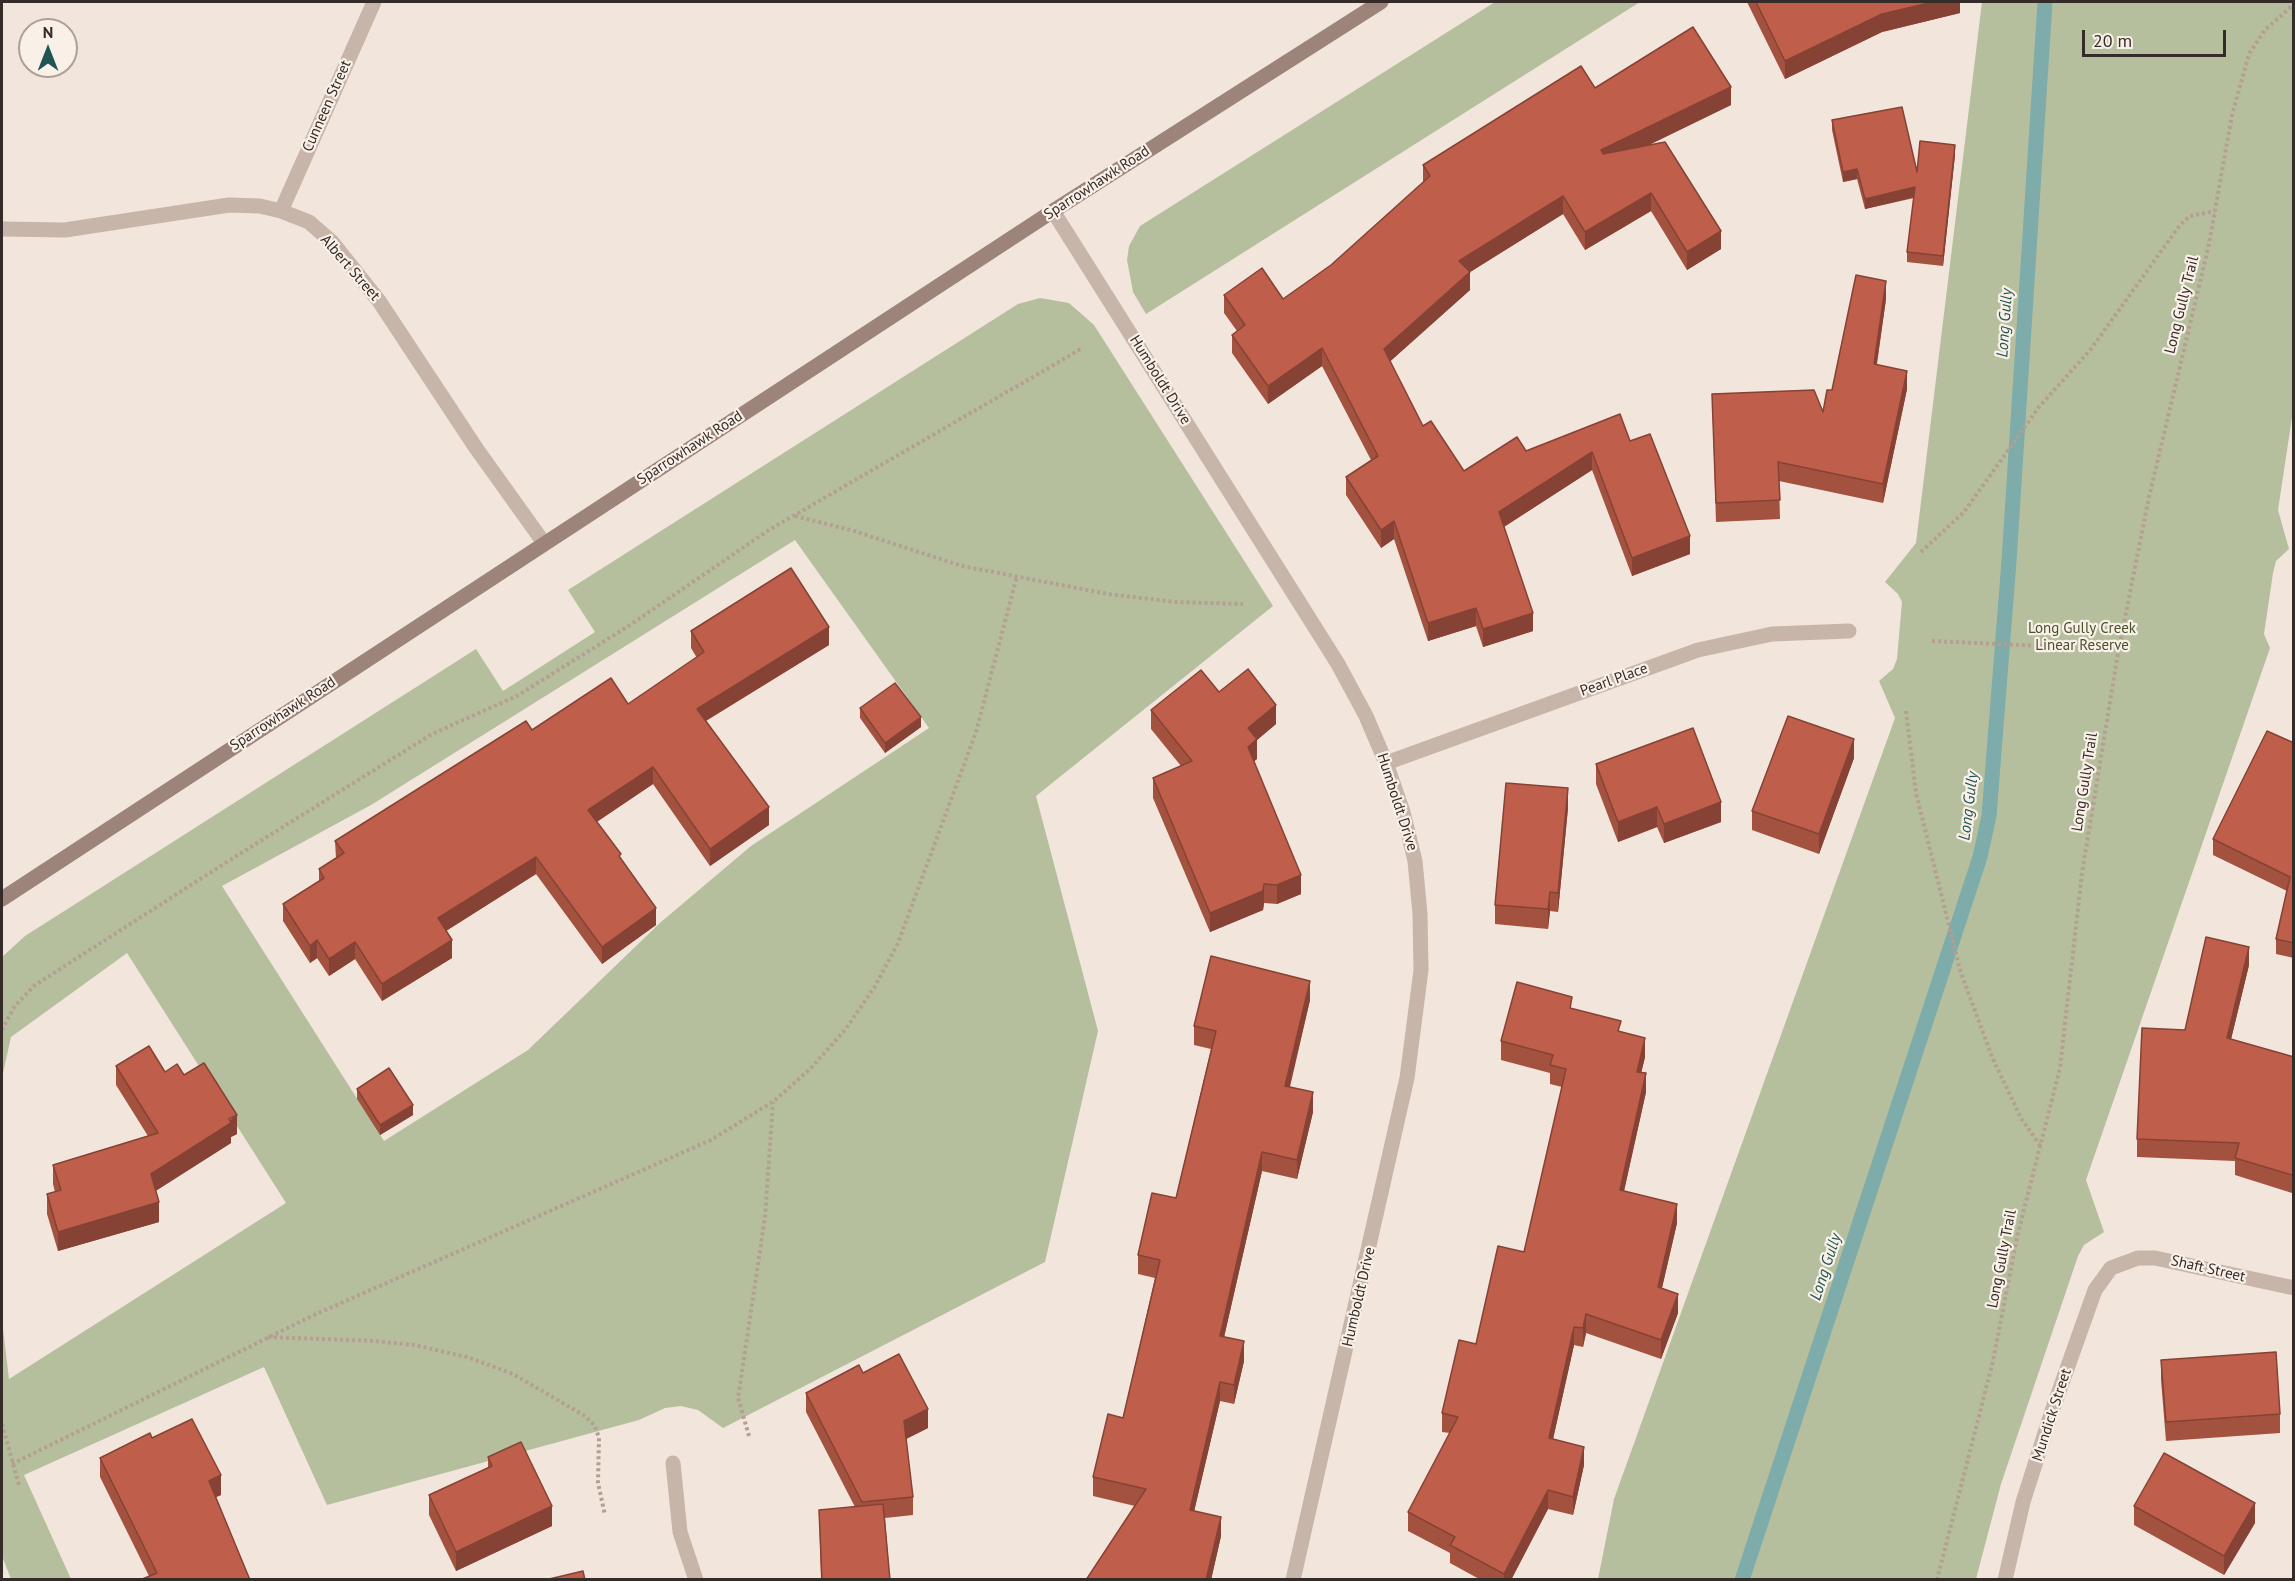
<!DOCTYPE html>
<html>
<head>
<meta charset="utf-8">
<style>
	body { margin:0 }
	#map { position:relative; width:2295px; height:1581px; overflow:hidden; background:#f1e5dc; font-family:"PT Sans",sans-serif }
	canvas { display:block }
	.frame { position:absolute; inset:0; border:3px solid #352b28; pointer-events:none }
	.north { position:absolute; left:18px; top:18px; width:60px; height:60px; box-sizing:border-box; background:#f9f0e8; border:2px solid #aba19b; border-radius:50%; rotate:0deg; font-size:16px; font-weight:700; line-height:24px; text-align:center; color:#352b28 }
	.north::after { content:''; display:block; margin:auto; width:21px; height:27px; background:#205554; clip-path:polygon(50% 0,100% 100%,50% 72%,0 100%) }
	.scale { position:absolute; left:2082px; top:30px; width:144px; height:27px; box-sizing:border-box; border:3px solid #352b28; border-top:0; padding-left:8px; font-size:18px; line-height:21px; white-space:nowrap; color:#352b28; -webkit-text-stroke:4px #f9f0e8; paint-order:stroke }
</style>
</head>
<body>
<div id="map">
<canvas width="2295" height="1581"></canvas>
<div class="frame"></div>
<div class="north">N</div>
<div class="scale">20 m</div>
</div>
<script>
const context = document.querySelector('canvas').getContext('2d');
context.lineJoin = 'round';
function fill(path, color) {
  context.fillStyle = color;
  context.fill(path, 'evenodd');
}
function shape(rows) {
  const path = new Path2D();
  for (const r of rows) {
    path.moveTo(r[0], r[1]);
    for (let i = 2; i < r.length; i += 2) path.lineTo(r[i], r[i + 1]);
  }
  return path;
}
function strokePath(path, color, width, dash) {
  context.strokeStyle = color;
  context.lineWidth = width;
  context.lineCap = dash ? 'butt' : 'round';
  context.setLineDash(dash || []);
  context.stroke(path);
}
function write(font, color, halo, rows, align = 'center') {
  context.font = font + ' "PT Sans",sans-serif';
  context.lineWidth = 4.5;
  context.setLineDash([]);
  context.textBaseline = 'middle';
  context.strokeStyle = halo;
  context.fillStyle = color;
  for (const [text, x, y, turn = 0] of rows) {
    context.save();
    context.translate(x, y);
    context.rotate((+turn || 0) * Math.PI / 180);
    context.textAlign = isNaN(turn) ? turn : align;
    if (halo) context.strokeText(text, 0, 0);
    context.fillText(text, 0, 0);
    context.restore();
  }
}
fill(shape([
	[1495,2,1640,2,1146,314,1133,292,1127,260,1129,246,1140,226],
	[1982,2,2293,2,2294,404,2278,510,2289,549,2276,561,2273,573,2264,634,2270,648,2086,1180,2104,1232,2084,1245,2078,1256,2001,1484,1976,1579,1598,1579,1614,1499,1895,718,1879,681,1893,669,1897,659,1902,602,1898,594,1885,582,1916,543],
	[1040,298,1069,303,1094,325,1273,606,1036,796,1098,1031,1045,1262,723,1428,698,1410,681,1406,665,1408,639,1420,327,1505,264,1367,24,1475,71,1579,11,1579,2,1556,2,1320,9,1379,286,1203,127,953,11,1037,2,1078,2,957,25,936,476,649,503,691,595,632,568,590,1018,304],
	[795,540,929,728,751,846,661,922,528,1050,384,1141,222,886,371,805]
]), '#b6bf9d');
strokePath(shape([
	[1742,1580,1980,857,1989,816,2009,561,2045,2]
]), '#7dacab', 15);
strokePath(shape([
	[795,516,854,531,962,566,1108,594,1176,602,1243,604],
	[1921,552,1964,512,2039,407,2091,349,2180,225,2190,216,2215,211],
	[1932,641,2064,647],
	[1906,711,1916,793,1960,970,1992,1057,2021,1118,2041,1147],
	[2,1030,14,1007,35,985,230,860,432,734,517,696,630,625,769,530,1081,349],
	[268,1337,374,1341,414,1345,467,1357,513,1374,585,1416,595,1426,599,1438,598,1483,605,1515],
	[2,1424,19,1485],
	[749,1436,738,1398,765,1217,773,1102],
	[12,1464,314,1315,711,1140,774,1101,811,1068,845,1030,874,988,898,943,976,732,1017,576],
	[1937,1580,1993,1361,2017,1237,2060,1068,2082,873,2118,653,2149,497,2209,244,2232,115,2249,54,2265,30,2294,4]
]), '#b49f93', 4, [3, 3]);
strokePath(shape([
	[281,211,374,2],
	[1053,211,1338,664,1366,716,1386,763,1403,812,1415,861,1420,914,1421,970,1407,1078,1293,1580],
	[2,229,65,230,229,205,260,206,281,211,309,222,332,242,379,301,476,448,544,543],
	[1386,763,1698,650,1772,634,1849,631],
	[673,1463,680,1532,696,1580],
	[2005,1580,2023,1502,2052,1411,2095,1290,2111,1268,2138,1258,2155,1258,2294,1288]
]), '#c8b5a9', 15);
strokePath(shape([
	[2,899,1053,211,1381,2]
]), '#9c847a', 15);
fill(shape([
	[1747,2,1960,2,1960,13,1882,32,1785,79],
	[1595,88,1731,105,1647,146,1721,249,1687,270,1651,211,1585,250,1563,214,1470,272,1470,290,1390,361,1423,426,1464,471,1526,451,1630,441,1690,554,1632,576,1592,470,1504,527,1533,631,1483,647,1476,626,1428,641,1394,539,1381,548,1346,495,1346,477,1371,460,1322,366,1268,404,1232,353,1232,335,1237,331,1224,313,1224,295,1283,299,1331,265,1423,182,1423,165],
	[1832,120,1917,172,1955,155,1943,266,1907,262,1907,252,1914,198,1865,209,1857,179,1843,182,1832,130],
	[1886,299,1877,364,1907,389,1883,503,1779,481,1780,519,1716,522,1712,394,1823,412,1832,390],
	[691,631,829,645,706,721,769,825,710,866,653,784,596,822,621,859,656,925,602,964,536,874,446,931,452,958,382,1001,355,959,329,976,317,958,310,963,283,921,283,904,319,881,319,869,336,858,335,841,532,730,628,704,697,658,691,648],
	[1219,692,1276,724,1257,740,1257,759,1254,761,1301,894,1277,904,1264,903,1263,910,1210,932,1153,798,1153,778,1181,766,1151,729,1151,710],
	[860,708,921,727,885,753,860,718],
	[2294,743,2294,958,2276,954,2276,939,2287,891,2213,855,2213,839],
	[1854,758,1819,854,1752,830,1752,811],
	[1596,764,1721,822,1664,843,1657,827,1618,842,1596,784],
	[1568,808,1558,912,1550,911,1548,929,1495,924,1495,905],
	[2249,965,2231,1039,2294,1057,2292,1193,2235,1175,2235,1161,2137,1157,2137,1139,2185,1030],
	[1310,1000,1290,1087,1313,1112,1297,1179,1262,1171,1224,1337,1244,1361,1234,1404,1220,1401,1194,1511,1221,1536,1211,1580,1086,1580,1135,1506,1093,1496,1093,1477,1123,1418,1155,1278,1138,1274,1138,1255,1176,1198,1211,1049,1194,1045,1194,1026],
	[1572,1008,1621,1032,1645,1057,1641,1073,1646,1092,1624,1191,1677,1223,1662,1288,1678,1313,1661,1359,1586,1333,1583,1347,1574,1345,1553,1439,1584,1465,1573,1515,1548,1509,1511,1580,1481,1580,1450,1563,1450,1553,1408,1531,1408,1512,1450,1433,1442,1432,1442,1413,1476,1344,1524,1252,1562,1087,1550,1084,1550,1073,1501,1060,1501,1041],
	[116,1066,184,1075,237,1134,231,1137,231,1143,155,1191,159,1222,58,1251,47,1214,47,1194,55,1192,53,1184,53,1165,148,1136,116,1085],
	[357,1089,413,1115,380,1135,357,1099],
	[2161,1360,2280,1414,2280,1433,2166,1441,2161,1380],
	[863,1373,928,1428,906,1439,913,1497,913,1515,885,1518,890,1580,821,1580,819,1510,855,1507,806,1412,806,1393],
	[152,1438,221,1495,216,1497,250,1580,149,1576,100,1477,100,1458],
	[488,1457,552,1526,456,1571,429,1515,429,1495,488,1468],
	[2134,1506,2255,1523,2224,1575,2134,1525]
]), '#a45240');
fill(shape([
	[1933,2,1960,2,1960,13,1882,32,1785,79,1785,61,1882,14],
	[1731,87,1731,105,1601,168,1601,150],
	[1955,145,1955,155,1943,266,1943,256],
	[1857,169,1857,179,1843,182,1843,172],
	[1915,187,1915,197,1865,209,1865,199],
	[1651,193,1651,211,1585,250,1585,232],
	[1563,196,1563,214,1459,279,1459,261],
	[1721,231,1721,249,1687,270,1687,252],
	[1470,272,1470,290,1384,367,1384,349],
	[1886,281,1886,299,1874,382,1874,364],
	[1322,348,1322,366,1268,404,1268,386],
	[1907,371,1907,389,1883,503,1883,484],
	[1592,452,1592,470,1499,530,1499,512],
	[1394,521,1394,539,1381,548,1381,530],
	[1690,536,1690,554,1632,576,1632,558],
	[1476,608,1476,626,1428,641,1428,623],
	[1533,613,1533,631,1483,647,1483,629],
	[829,627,829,645,697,726,697,709],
	[1276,705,1276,724,1257,740,1257,759,1248,766,1248,728],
	[921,717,921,727,885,753,885,743],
	[1854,739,1854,758,1819,854,1819,834],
	[653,767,653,784,588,828,588,810],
	[1568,788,1568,808,1558,912,1558,893],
	[1721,802,1721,822,1664,843,1664,824],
	[769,807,769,825,710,866,710,849],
	[1657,807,1657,827,1618,842,1618,822],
	[536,857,536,874,438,936,438,918],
	[1301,875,1301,894,1277,904,1277,885],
	[1264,884,1264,903,1263,910,1210,932,1210,913],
	[1550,892,1550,911,1548,929,1548,909],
	[656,908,656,925,602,964,602,947],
	[317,940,317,958,310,963,310,946],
	[452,940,452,958,382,1001,382,984],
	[355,942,355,959,329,976,329,959],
	[2249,947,2249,965,2227,1056,2227,1038],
	[1310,981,1310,1000,1285,1105,1285,1086],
	[1645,1038,1645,1057,1637,1090,1637,1072],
	[1646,1073,1646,1092,1620,1209,1620,1190],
	[1313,1092,1313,1112,1297,1179,1297,1160],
	[413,1105,413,1115,380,1135,380,1125],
	[237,1115,237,1134,231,1137,231,1143,151,1194,151,1174],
	[1262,1152,1262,1171,1220,1355,1220,1336],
	[2294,1172,2294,1190,2292,1193,2292,1175],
	[159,1202,159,1222,58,1251,58,1232],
	[1677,1204,1677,1223,1658,1305,1658,1287],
	[1678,1294,1678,1313,1661,1359,1661,1340],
	[1586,1314,1586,1333,1583,1347,1583,1328],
	[1574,1327,1574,1345,1549,1457,1549,1438],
	[1244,1341,1244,1361,1234,1404,1234,1385],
	[1220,1382,1220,1401,1190,1529,1190,1510],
	[928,1409,928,1428,904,1440,904,1421],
	[1584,1447,1584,1465,1573,1515,1573,1497],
	[221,1475,221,1495,209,1500,209,1481],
	[1548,1490,1548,1509,1511,1580,1504,1580,1504,1574],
	[2255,1503,2255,1523,2224,1575,2224,1556],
	[552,1506,552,1526,456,1571,456,1552],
	[1221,1517,1221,1536,1211,1580,1206,1580]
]), '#864234');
const building = shape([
	[1756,2,1933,2,1882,14,1785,61,1756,2],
	[1693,27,1731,87,1601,150,1603,154,1665,142,1721,231,1687,252,1651,193,1585,232,1563,196,1459,261,1470,272,1384,349,1423,426,1431,421,1464,471,1517,437,1526,451,1620,414,1630,441,1650,434,1690,536,1632,558,1592,452,1499,512,1533,613,1483,629,1476,608,1428,623,1394,521,1381,530,1346,477,1378,456,1322,348,1268,386,1232,335,1245,325,1224,295,1262,268,1283,299,1331,265,1430,176,1423,165,1581,66,1595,88,1693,27],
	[1902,107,1917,172,1920,141,1955,145,1943,256,1907,252,1915,187,1865,199,1857,169,1843,172,1832,120,1902,107],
	[1856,275,1886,281,1874,364,1907,371,1883,484,1778,462,1780,500,1716,503,1712,394,1814,390,1823,412,1827,390,1832,390,1856,275],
	[791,568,829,627,697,709,769,807,710,849,653,767,588,810,621,854,619,856,656,908,602,947,536,857,438,918,452,940,382,984,355,942,329,959,317,940,310,946,283,904,324,878,319,869,344,853,335,841,526,721,532,730,611,678,628,704,704,652,691,631,791,568],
	[1248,669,1276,705,1248,728,1257,739,1248,747,1301,875,1277,885,1264,884,1263,891,1210,913,1153,778,1192,761,1151,710,1201,670,1219,692,1248,669],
	[895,683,921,717,885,743,860,708,895,683],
	[1788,716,1854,739,1819,834,1752,811,1788,716],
	[1693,728,1721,802,1664,824,1657,807,1618,822,1596,764,1693,728],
	[2267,731,2294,743,2294,943,2276,939,2290,877,2213,839,2267,731],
	[1506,783,1568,788,1558,893,1550,892,1548,909,1495,905,1506,783],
	[2206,937,2249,947,2227,1038,2294,1057,2294,1172,2292,1175,2235,1158,2239,1143,2137,1139,2142,1028,2185,1030,2206,937],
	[1211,956,1310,981,1285,1086,1313,1092,1297,1160,1262,1152,1220,1336,1244,1341,1234,1385,1220,1382,1190,1510,1221,1517,1206,1580,1086,1580,1146,1489,1093,1477,1108,1414,1123,1418,1160,1260,1138,1255,1152,1193,1176,1198,1216,1031,1194,1026,1211,956],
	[1517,982,1572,997,1570,1008,1621,1021,1618,1031,1645,1038,1637,1072,1646,1073,1620,1190,1677,1204,1658,1287,1678,1294,1661,1340,1586,1314,1583,1328,1574,1327,1549,1438,1584,1447,1573,1497,1548,1490,1504,1574,1450,1545,1455,1537,1408,1512,1458,1417,1442,1413,1459,1340,1476,1344,1498,1246,1524,1252,1566,1069,1550,1065,1553,1055,1501,1041,1517,982],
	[149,1046,165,1072,177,1064,184,1075,204,1063,237,1115,229,1119,231,1123,151,1174,159,1202,58,1232,47,1194,61,1190,53,1165,158,1133,116,1066,149,1046],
	[389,1068,413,1105,380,1125,357,1089,389,1068],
	[2276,1352,2280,1414,2166,1422,2161,1360,2276,1352],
	[899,1354,928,1409,904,1421,913,1497,862,1502,806,1393,859,1365,863,1373,899,1354],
	[192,1419,221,1475,209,1481,250,1580,140,1580,157,1573,100,1458,150,1433,152,1438,192,1419],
	[521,1442,552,1506,456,1552,429,1495,492,1466,488,1457,521,1442],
	[2164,1453,2255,1503,2224,1556,2134,1506,2164,1453],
	[883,1504,890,1580,822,1580,819,1510,883,1504],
	[583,1571,585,1580,545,1580,583,1571]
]);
fill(building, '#bf5f4b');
strokePath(building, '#864234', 1.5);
write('15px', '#352b28', '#f9f0e8', [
	["Cunneen Street",327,106,-66],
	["Sparrowhawk Road",1097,183,-33],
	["Albert Street",350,268,49],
	["Long Gully Trail",2182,305,-76],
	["Humboldt Drive",1160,380,58],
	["Sparrowhawk Road",690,448,-33],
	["Pearl Place",1614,680,-20],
	["Sparrowhawk Road",283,714,-33],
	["Long Gully Trail",2085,782,-81],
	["Humboldt Drive",1397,802,72],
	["Long Gully Trail",2002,1259,-79],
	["Shaft Street",2208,1269,13],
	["Humboldt Drive",1359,1297,-77],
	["Mundick Street",2052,1415,-72]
]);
write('15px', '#48522d', '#f9f0e8', [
	["Long Gully Creek",2082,629],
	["Linear Reserve",2082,646]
]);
write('italic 16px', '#205554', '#f9f0e8', [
	["Long Gully",2005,323,-86],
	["Long Gully",1969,806,-83],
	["Long Gully",1826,1267,-72]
]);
</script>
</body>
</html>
